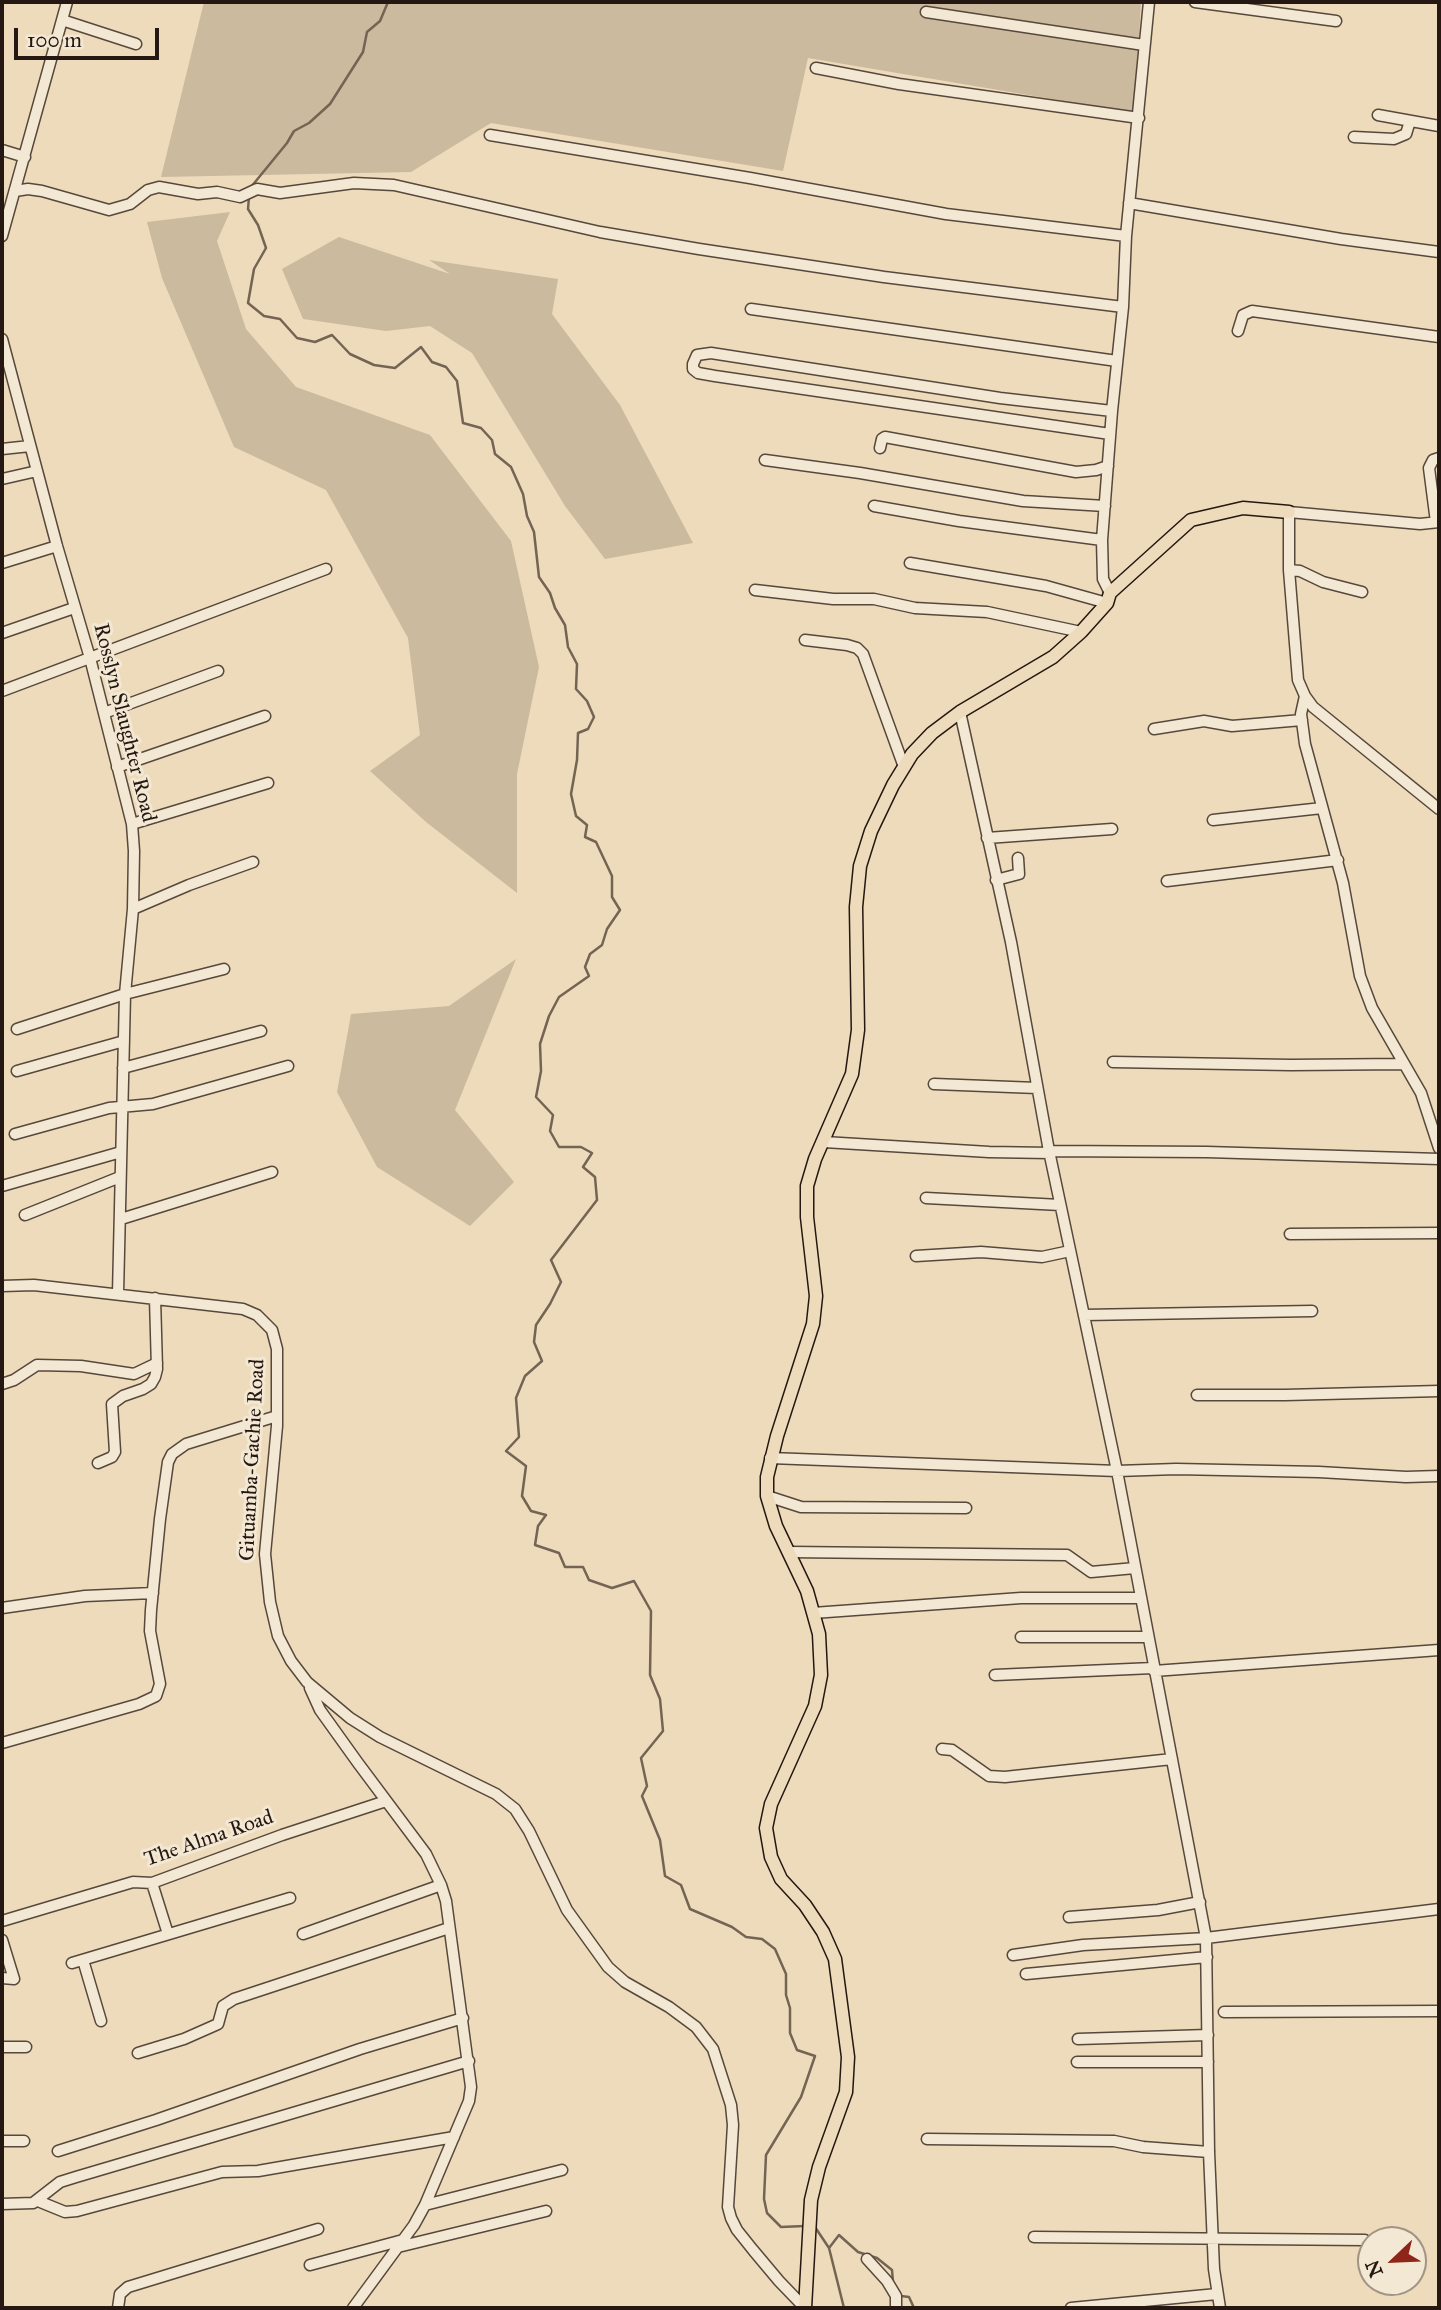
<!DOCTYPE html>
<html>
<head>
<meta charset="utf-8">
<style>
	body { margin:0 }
	#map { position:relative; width:1441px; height:2310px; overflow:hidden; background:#eddbbb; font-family:"IM FELL Great Primer",serif }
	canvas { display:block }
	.frame { position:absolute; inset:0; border:4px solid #251711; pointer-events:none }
	.north { position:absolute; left:1357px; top:2226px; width:70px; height:70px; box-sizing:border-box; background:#f3e8d3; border:2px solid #a19485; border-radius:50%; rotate:247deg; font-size:19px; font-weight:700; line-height:28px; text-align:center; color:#251711 }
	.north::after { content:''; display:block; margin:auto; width:24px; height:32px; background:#8f2418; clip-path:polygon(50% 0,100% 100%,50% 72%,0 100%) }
	.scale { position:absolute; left:14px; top:28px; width:145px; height:32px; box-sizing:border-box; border:4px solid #251711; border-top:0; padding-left:9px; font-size:21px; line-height:24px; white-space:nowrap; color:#251711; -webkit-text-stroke:5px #f3e8d3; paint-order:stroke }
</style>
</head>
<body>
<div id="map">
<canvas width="1441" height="2310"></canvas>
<div class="frame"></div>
<div class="north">N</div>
<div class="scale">100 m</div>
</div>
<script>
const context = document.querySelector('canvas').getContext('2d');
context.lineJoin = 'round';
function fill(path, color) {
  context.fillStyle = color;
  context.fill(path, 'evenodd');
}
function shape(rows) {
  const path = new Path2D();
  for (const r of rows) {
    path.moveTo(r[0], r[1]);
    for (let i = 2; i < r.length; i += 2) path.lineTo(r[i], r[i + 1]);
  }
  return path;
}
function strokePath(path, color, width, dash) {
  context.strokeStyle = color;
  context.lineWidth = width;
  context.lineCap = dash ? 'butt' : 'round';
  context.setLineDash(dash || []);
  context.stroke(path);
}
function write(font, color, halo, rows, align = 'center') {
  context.font = font + ' "IM FELL Great Primer",serif';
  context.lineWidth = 6;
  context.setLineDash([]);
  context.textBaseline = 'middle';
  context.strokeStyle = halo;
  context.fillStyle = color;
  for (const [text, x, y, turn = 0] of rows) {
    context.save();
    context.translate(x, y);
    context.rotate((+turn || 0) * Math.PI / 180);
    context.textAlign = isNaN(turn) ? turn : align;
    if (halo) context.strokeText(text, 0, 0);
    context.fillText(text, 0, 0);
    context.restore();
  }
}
fill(shape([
	[204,2,1141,2,1135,113,808,58,783,171,491,123,411,172,161,177],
	[230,212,217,241,246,329,296,387,430,435,511,541,539,667,517,774,517,893,426,822,370,771,420,735,408,638,326,490,234,447,162,278,147,222],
	[339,237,450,274,429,260,558,279,552,314,620,405,693,543,605,559,565,506,472,353,430,326,386,331,303,319,282,269],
	[516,959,455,1110,514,1182,470,1226,377,1167,337,1092,351,1014,449,1006]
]), '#cbba9e');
strokePath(shape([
	[251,187,287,143,294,131,309,123,330,104,363,52,367,32,380,21,388,2],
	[249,197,248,209,258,225,266,248,254,269,248,303,264,316,280,319,297,338,315,342,332,335,350,354,374,365,395,368,421,347,432,362,446,367,457,381,463,423,481,428,492,440,495,454,511,467,523,494,527,516,534,532,539,577,550,593,555,608,565,625,568,647,577,664,576,689,587,701,594,717,588,729,578,733,577,760,571,794,576,816,587,825,585,837,596,842,612,876,612,897,620,910,607,929,602,945,590,954,585,967,589,976,559,997,549,1016,540,1044,541,1071,536,1097,553,1115,550,1131,559,1147,581,1147,592,1153,583,1167,595,1177,597,1200,551,1260,561,1282,550,1304,536,1325,534,1342,542,1361,525,1376,516,1398,519,1437,506,1451,526,1466,522,1496,531,1511,546,1515,538,1526,535,1545,559,1553,565,1567,583,1567,589,1580,612,1588,634,1581,651,1611,650,1675,660,1699,663,1731,641,1758,647,1786,642,1796,660,1840,665,1876,681,1885,690,1909,732,1927,746,1937,762,1939,775,1949,786,1974,786,1995,790,2008,790,2033,797,2050,815,2056,801,2097,766,2155,764,2199,767,2213,781,2227,805,2226],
	[815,2227,829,2248,839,2235,858,2252,877,2258,892,2270,893,2282],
	[829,2248,844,2308],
	[901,2296,909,2297,914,2308]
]), '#746454', 2.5);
const minor = shape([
	[1195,2,1336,21],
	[926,12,1144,45],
	[62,20,136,44],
	[816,68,899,84,1139,118],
	[1378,115,1439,126],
	[490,135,750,178,946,214,1126,236],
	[1354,137,1394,139,1406,134,1410,121],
	[2,150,25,157],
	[15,191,28,189,42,191,109,210,130,204,148,190,159,187,198,194,217,192,240,197,257,189,280,193,354,183,394,185,600,232,699,249,884,277,1123,307],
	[1129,203,1341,239,1439,252],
	[2,236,67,2],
	[751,309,1117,361],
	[1238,331,1243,315,1252,311,1439,337],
	[2,339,57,546,90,658,132,824,134,851,133,909,125,994,118,1294],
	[1110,434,715,376,698,373,693,369,693,364,697,355,711,353,1000,398,1112,411],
	[880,448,882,439,885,437,1076,472,1096,470,1108,466],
	[2,449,30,446],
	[765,460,860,473,1023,501,1105,506],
	[2,479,37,471],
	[874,506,959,521,1102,540],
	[1436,522,1429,468,1433,460,1439,458],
	[1439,522,1420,524,1289,512,1289,570,1298,680,1305,696,1313,707,1439,809],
	[2,563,57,546],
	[910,563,1046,586,1107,603],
	[1289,570,1300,571,1323,582,1362,592],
	[755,590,833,599,874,599,915,608,987,612,1081,632],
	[1110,593,1103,579,1102,540,1112,411,1123,307,1126,236,1149,2],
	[2,633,74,608],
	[805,640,847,645,857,648,863,654,904,767],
	[2,691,326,569],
	[1305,696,1301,714,1305,744,1343,883,1360,976,1372,1008,1421,1093,1439,1148],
	[960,712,1011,942,1049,1151,1117,1471,1206,1938,1209,2152,1214,2269,1220,2308],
	[104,713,218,671],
	[1154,729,1204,721,1232,726,1302,720],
	[117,767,265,716],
	[1213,820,1322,808],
	[132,824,268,783],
	[987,838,1112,829],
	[996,880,1019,874,1018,858],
	[1167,881,1338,860],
	[133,909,189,885,253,862],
	[17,1029,125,994,224,969],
	[1113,1062,1291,1065,1404,1064],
	[123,1068,261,1031],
	[17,1071,124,1041],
	[934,1084,1037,1088],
	[15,1134,109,1108,153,1104,288,1066],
	[824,1142,989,1152,1050,1153],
	[1049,1151,1207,1152,1439,1159],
	[2,1186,121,1152],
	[926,1198,1060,1205],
	[25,1215,120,1177],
	[121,1219,272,1172],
	[1290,1234,1439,1233],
	[916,1256,981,1252,1042,1257,1070,1251],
	[2,1286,34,1285,243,1309,257,1315,272,1330,277,1349,277,1426,265,1554,270,1602,278,1636,291,1661,307,1682,350,1718,380,1737,496,1794,515,1809,529,1831,567,1910,608,1967,625,1982,669,2007,696,2027,713,2049,731,2105,733,2125,728,2207,731,2218,737,2230,753,2250,779,2281,804,2307],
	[1084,1315,1312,1311],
	[2,1384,14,1380,37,1365,81,1366,134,1374,157,1363],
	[1197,1395,1285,1395,1439,1391],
	[770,1458,1117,1471,1176,1469,1319,1472,1406,1477,1439,1476],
	[98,1463,112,1457,115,1452,112,1404,123,1396,143,1389,151,1384,155,1377,157,1369,155,1298],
	[767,1496,801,1507,966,1508],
	[789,1552,1067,1555,1091,1572,1135,1568],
	[2,1608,85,1596,153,1593],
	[813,1613,1021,1598,1140,1598],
	[1021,1637,1148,1637],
	[1154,1671,1439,1650],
	[995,1675,1153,1668],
	[310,1688,320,1710,358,1763,426,1854,441,1885,446,1901,471,2087,469,2101,425,2205,414,2225,353,2308],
	[2,1743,139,1704,156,1696,160,1684,150,1631,151,1610,160,1519,168,1462,172,1454,186,1444,277,1416],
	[942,1749,952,1750,989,1776,1005,1777,1172,1759],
	[152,1883,168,1934],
	[1069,1917,1158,1910,1200,1902],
	[2,1921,133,1882,152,1883,282,1835,386,1801],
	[303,1934,441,1885],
	[2,1940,14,1979,2,1978],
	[1013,1955,1083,1945,1206,1938,1439,1909],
	[83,1960,101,2021],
	[72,1963,290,1898],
	[1026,1974,1207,1957],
	[1224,2012,1439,2011],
	[1078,2039,1208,2035],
	[2,2047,26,2047],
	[138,2053,184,2039,218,2024,223,2006,234,1999,449,1928],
	[1077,2062,1208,2062],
	[927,2139,1114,2141,1143,2147,1209,2152],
	[2,2141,24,2141],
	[58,2151,156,2120,360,2049,463,2018],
	[38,2201,65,2212,77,2211,222,2172,258,2171,454,2137],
	[2,2204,33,2203,60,2182,76,2177,469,2061],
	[425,2205,562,2170],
	[1034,2237,1365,2240],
	[398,2247,546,2211],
	[867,2259,887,2281,896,2296,896,2308],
	[310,2265,403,2240],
	[118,2308,120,2294,128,2287,318,2229],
	[1071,2308,1217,2294]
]);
const major = shape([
	[805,2308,811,2200,819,2167,846,2092,848,2057,835,1959,823,1932,805,1905,781,1879,771,1857,766,1828,771,1804,815,1706,821,1675,819,1634,807,1591,776,1526,767,1496,767,1477,777,1436,813,1324,816,1296,807,1217,807,1186,815,1159,852,1074,858,1030,856,907,860,866,871,831,893,785,912,754,932,733,960,712,1053,657,1081,632,1107,603,1110,593,1191,520,1243,508,1289,512]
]);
strokePath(minor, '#57483c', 13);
strokePath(major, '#251711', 15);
strokePath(minor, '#f3e8d3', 10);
strokePath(major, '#eddbbb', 12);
write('21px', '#251711', '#f3e8d3', [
	["Rosslyn Slaughter Road",124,723,76],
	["Gituamba-Gachie Road",253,1460,-87],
	["The Alma Road",209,1839,-19]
]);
</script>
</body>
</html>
